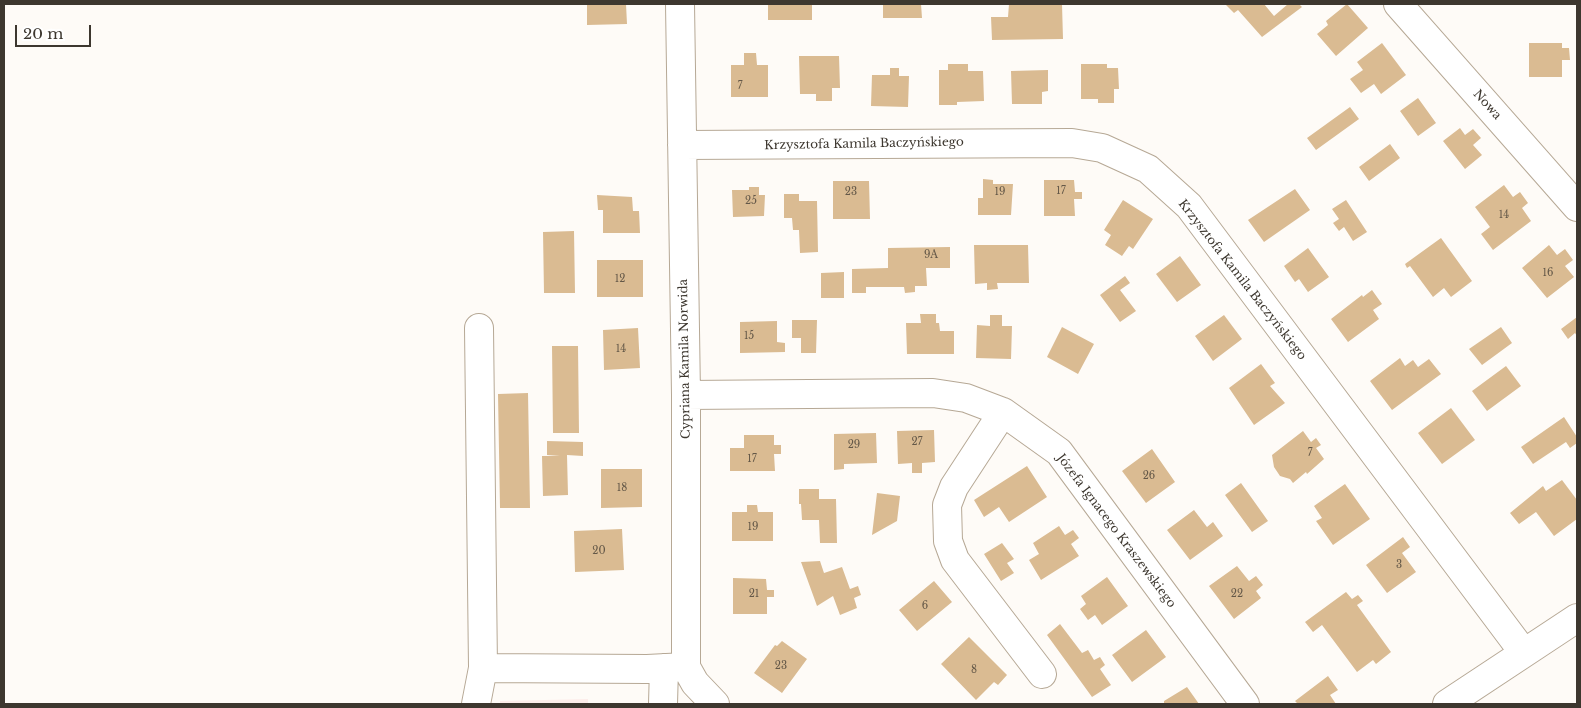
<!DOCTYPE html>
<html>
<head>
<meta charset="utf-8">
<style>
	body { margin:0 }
	#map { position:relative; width:1581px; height:708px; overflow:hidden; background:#fefbf7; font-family:"Libre Baskerville",serif }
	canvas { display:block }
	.frame { position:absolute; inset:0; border:5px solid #3d372f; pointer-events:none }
	.scale { position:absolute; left:15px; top:25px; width:76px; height:22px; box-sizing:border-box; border:2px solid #3d372f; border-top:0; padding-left:6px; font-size:15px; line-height:18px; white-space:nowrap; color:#3d372f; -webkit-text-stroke:4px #fff; paint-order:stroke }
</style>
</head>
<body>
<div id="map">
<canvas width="1581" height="708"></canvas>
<div class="frame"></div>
<div class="scale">20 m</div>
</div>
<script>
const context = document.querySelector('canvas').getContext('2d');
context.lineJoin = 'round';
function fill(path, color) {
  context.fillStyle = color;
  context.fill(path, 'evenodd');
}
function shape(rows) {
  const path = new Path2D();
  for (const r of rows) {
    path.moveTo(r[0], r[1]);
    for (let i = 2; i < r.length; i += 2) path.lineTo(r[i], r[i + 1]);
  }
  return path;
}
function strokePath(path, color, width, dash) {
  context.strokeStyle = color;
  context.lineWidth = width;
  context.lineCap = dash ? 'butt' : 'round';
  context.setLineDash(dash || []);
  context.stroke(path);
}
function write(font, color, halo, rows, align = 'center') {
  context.font = font + ' "Libre Baskerville",serif';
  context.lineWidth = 4;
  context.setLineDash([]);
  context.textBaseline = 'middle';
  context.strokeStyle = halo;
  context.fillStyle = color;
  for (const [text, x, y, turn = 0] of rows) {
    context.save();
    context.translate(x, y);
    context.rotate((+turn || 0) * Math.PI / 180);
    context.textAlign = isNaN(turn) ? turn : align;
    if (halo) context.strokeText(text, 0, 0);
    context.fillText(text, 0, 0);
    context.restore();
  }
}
fill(shape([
	[588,699,588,704,500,704,500,701]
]), '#fdedea');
fill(shape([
	[587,4,626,4,627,24,587,25],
	[768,4,812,4,812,20,768,20],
	[883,4,921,4,922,18,883,18],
	[1009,4,1062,4,1063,39,992,40,991,17,1008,17],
	[1227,4,1264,4,1274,16,1288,4,1299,4,1302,7,1262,37,1238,10,1234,13,1226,5],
	[1347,4,1368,28,1336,56,1317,34,1328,25,1326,21],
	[1382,43,1406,75,1381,94,1374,84,1361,93,1350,79,1363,70,1357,62],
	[1529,43,1562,43,1562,48,1569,48,1570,60,1562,60,1562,77,1529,77],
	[744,53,756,53,757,65,768,65,768,97,731,97,731,65,744,65],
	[799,56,839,56,840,88,832,88,832,101,816,101,816,94,800,94],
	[948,64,968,64,968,71,983,71,984,101,957,102,957,105,939,105,939,70,948,70],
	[1081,64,1107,64,1107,68,1118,68,1119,89,1114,89,1114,103,1098,103,1098,99,1081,99],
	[890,68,899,68,899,76,909,76,908,107,871,106,872,75,890,75],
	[1048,70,1048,91,1042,92,1042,104,1012,104,1011,71],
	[1418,98,1436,123,1418,136,1400,111],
	[1350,107,1359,119,1316,150,1307,138],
	[1460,128,1465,135,1473,129,1481,138,1473,145,1482,155,1465,169,1443,141],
	[1390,144,1400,158,1369,181,1359,167],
	[983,179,993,180,993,184,1013,184,1011,215,978,215,978,198,983,198],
	[1044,180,1074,180,1075,192,1082,192,1082,199,1074,199,1075,216,1044,216],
	[833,181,869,181,870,219,833,219],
	[1504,185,1513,197,1520,192,1528,203,1522,208,1531,221,1493,250,1481,234,1490,227,1475,207],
	[749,187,759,187,759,195,765,195,764,216,733,217,732,190,749,190],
	[1295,189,1310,210,1264,242,1248,220],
	[784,194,799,194,799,201,817,201,818,252,800,253,799,230,793,230,792,218,784,218],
	[597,195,632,197,633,211,639,211,640,233,603,233,603,210,598,210],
	[1123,200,1153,219,1133,249,1129,246,1122,256,1105,245,1111,235,1104,230],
	[1346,200,1367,232,1353,241,1344,227,1339,231,1333,223,1339,219,1332,209],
	[574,231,575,293,544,293,543,232],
	[1441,238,1472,281,1451,297,1444,288,1433,297,1410,266,1407,268,1405,264],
	[974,245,1028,245,1029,283,997,283,998,289,987,290,987,283,975,284],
	[1549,245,1557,255,1565,249,1573,260,1565,266,1574,277,1547,298,1522,268],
	[950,247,950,268,926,268,927,286,915,286,915,292,905,293,904,287,866,287,866,293,852,293,852,269,888,268,888,248],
	[1308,248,1329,277,1308,292,1299,279,1295,282,1284,266],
	[1180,256,1201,285,1177,302,1156,274],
	[597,260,643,260,643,297,597,297],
	[844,272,844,298,821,298,821,273],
	[1125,276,1130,283,1120,290,1136,311,1120,322,1100,295],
	[1372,290,1382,304,1373,310,1379,319,1348,342,1331,319,1362,295,1363,297],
	[920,314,936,314,936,323,939,323,940,331,954,331,954,354,907,354,906,323,921,323],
	[990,315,1002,315,1002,326,1012,326,1011,359,976,358,977,325,990,326],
	[1224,315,1242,339,1213,361,1195,336],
	[1577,317,1577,336,1575,333,1568,339,1561,329],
	[792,320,817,320,816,353,801,353,801,338,792,338],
	[777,321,777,342,785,343,785,352,740,353,740,322],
	[1062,327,1094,344,1078,374,1047,357],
	[1501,327,1512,343,1482,365,1469,349],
	[638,328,640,368,604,370,603,330],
	[552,346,578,346,579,433,553,433],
	[1400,358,1405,366,1413,360,1418,367,1429,359,1441,374,1392,410,1370,381],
	[1261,364,1275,383,1270,386,1285,403,1254,425,1229,388],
	[1506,366,1521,386,1487,411,1472,391],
	[528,393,530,508,500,508,498,394],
	[1451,408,1475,440,1442,464,1418,433],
	[1564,417,1577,437,1577,443,1570,448,1566,442,1533,464,1521,447],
	[934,430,935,462,922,463,922,473,912,473,912,463,898,464,897,431],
	[1303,431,1311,442,1316,438,1321,445,1316,448,1324,459,1307,474,1306,472,1293,483,1290,479,1280,476,1274,467,1272,455],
	[876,433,877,463,844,464,844,469,834,470,834,434],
	[744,435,774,435,774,445,781,445,781,454,774,454,775,471,730,471,730,448,744,448],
	[547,441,583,442,583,456,567,455,568,495,543,496,542,456,560,456,547,455],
	[1152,449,1175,482,1146,503,1122,471],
	[1027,466,1047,497,1009,522,999,507,984,517,974,500],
	[601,469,642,469,642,507,601,508],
	[1562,480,1577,500,1577,519,1554,536,1536,512,1519,524,1510,513,1543,486,1546,491],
	[1241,483,1268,521,1252,532,1225,495],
	[1345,484,1370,519,1333,545,1316,521,1322,518,1314,506],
	[799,489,819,489,819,499,836,499,837,543,820,543,819,520,802,520,801,504,799,504],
	[877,493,900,496,897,521,872,535],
	[747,505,757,505,758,512,773,512,773,541,732,541,732,512,747,512],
	[1194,510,1207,527,1213,522,1223,536,1190,560,1167,530],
	[1059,526,1065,535,1073,530,1079,538,1071,544,1079,556,1041,580,1029,560,1039,554,1033,543],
	[622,529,624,570,575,572,574,531],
	[1403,537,1410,547,1402,553,1416,572,1387,593,1366,565],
	[1002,543,1014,559,1007,563,1014,573,1001,581,984,554],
	[820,561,824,573,842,567,850,589,858,586,861,595,854,598,857,608,840,615,833,596,817,606,801,562],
	[1237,566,1249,581,1256,576,1263,585,1256,591,1261,598,1234,619,1209,586],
	[1107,577,1128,606,1102,625,1095,615,1088,620,1080,609,1086,604,1081,596],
	[733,578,766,579,767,590,774,590,774,597,767,597,767,614,733,614],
	[934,581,952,602,917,631,899,610],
	[1346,592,1352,599,1358,595,1363,601,1357,605,1391,652,1376,664,1373,660,1357,672,1322,625,1313,632,1305,622],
	[1060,624,1082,653,1088,650,1094,660,1100,657,1105,665,1100,669,1111,685,1092,697,1047,635],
	[1146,630,1166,657,1132,682,1112,655],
	[969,637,1007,675,998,685,994,682,976,700,941,664],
	[782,641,807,659,782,693,754,673,775,645,777,646],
	[1328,676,1338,690,1330,695,1336,704,1298,704,1295,701],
	[1187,687,1199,704,1164,704,1164,701]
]), '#dabb92');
const minor = shape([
	[680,4,686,395,686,667,695,683,715,704],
	[1398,4,1577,207],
	[682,145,1072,143,1102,148,1148,169,1189,206,1524,653],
	[686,395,933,393,966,398,1003,412,1059,452,1245,704],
	[1003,412,954,487,947,505,948,541,955,560,1042,674],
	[483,668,647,669,686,667],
	[476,704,483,668,479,328],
	[663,704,664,668],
	[1447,704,1577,618]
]);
strokePath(minor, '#b6a895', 30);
strokePath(minor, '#fff', 28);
write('10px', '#645848', null, [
	["7",740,86],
	["17",1061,191],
	["23",851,192],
	["19",1000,192],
	["25",751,201],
	["14",1504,215],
	["9A",931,255],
	["16",1548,273],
	["12",620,279],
	["15",749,336],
	["14",621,349],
	["27",917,442],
	["29",854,445],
	["7",1310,453],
	["17",752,459],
	["26",1149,476],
	["18",622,488],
	["19",753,527],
	["20",599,551],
	["3",1399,565],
	["21",754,594],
	["22",1237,594],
	["6",925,606],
	["23",781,666],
	["8",974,670]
]);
write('12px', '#3d372f', '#fff', [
	["Nowa",1487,105,48],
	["Krzysztofa Kamila Baczyńskiego",864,144,-1],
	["Krzysztofa Kamila Baczyńskiego",1242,280,52],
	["Cypriana Kamila Norwida",685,359,-91],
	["Józefa Ignacego Kraszewskiego",1116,531,53]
]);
</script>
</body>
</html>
